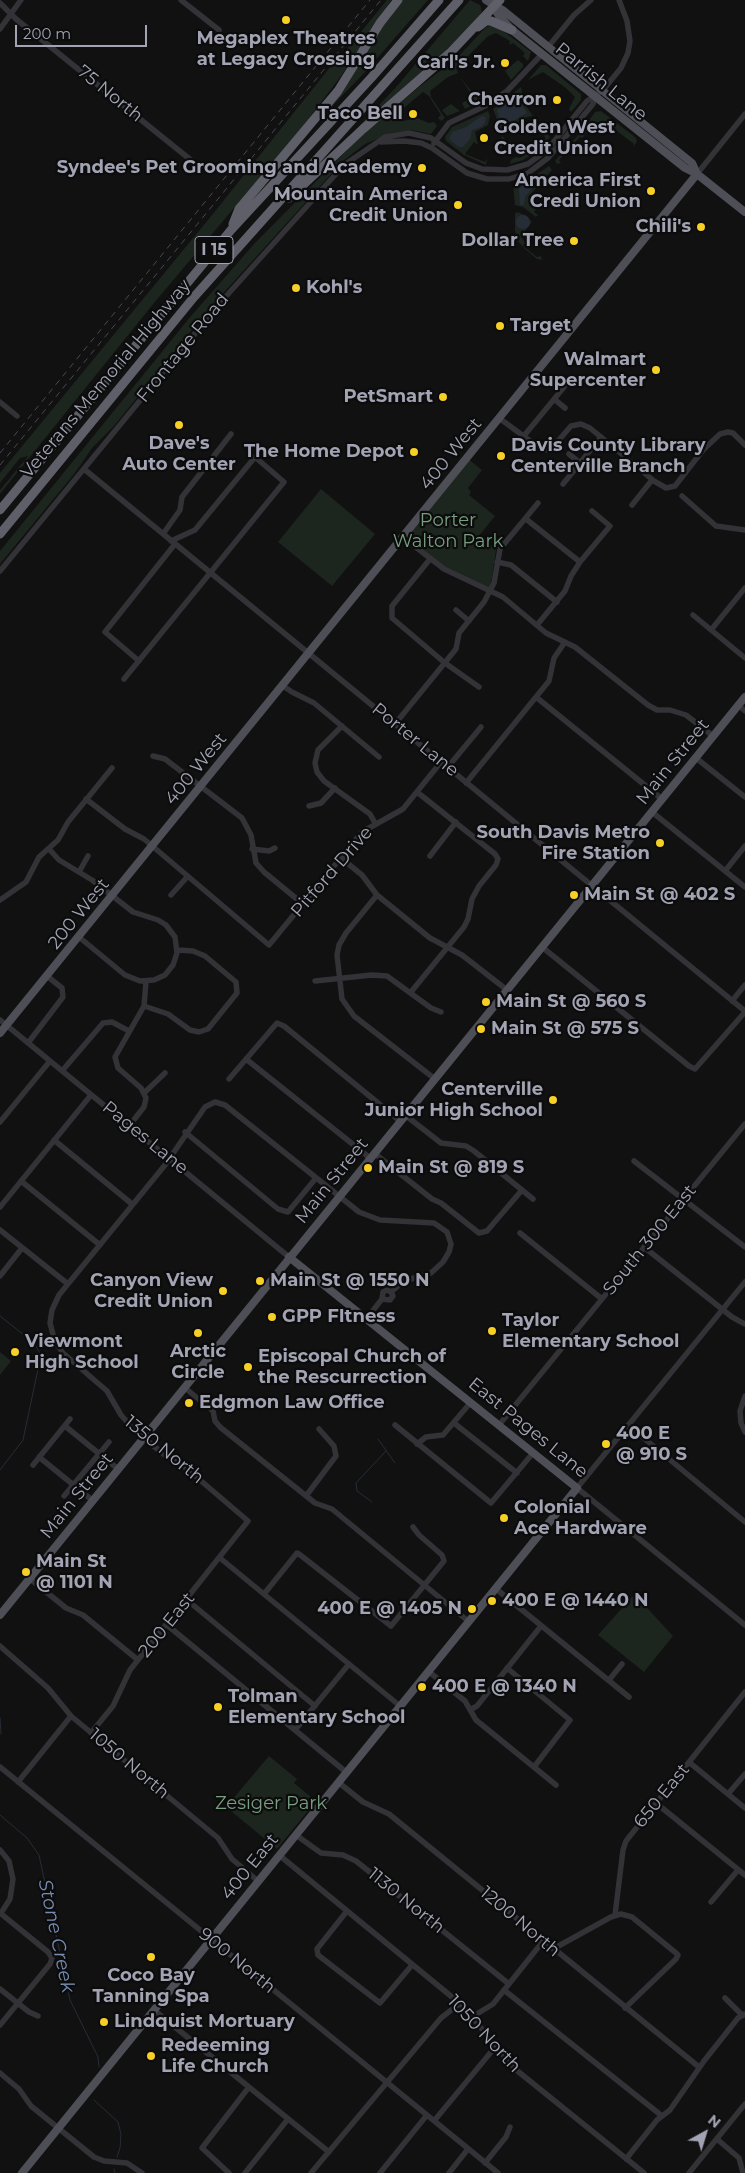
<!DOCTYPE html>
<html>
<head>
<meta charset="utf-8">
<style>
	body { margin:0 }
	#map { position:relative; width:745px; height:2173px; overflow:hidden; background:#111112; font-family:Montserrat,sans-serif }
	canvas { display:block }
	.north { position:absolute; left:680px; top:2108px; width:50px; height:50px; -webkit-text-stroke:4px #0c0c0d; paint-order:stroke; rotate:39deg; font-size:14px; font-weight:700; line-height:20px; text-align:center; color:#a2a4b4 }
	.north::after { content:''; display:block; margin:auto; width:18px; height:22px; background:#a2a4b4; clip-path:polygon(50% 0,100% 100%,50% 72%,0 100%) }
	.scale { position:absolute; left:15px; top:25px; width:132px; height:22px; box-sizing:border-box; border:2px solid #a2a4b4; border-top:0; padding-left:6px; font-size:15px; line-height:18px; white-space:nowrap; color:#a2a4b4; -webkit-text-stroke:4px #0c0c0d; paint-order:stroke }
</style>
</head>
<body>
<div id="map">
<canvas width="745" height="2173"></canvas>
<div class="north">N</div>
<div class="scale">200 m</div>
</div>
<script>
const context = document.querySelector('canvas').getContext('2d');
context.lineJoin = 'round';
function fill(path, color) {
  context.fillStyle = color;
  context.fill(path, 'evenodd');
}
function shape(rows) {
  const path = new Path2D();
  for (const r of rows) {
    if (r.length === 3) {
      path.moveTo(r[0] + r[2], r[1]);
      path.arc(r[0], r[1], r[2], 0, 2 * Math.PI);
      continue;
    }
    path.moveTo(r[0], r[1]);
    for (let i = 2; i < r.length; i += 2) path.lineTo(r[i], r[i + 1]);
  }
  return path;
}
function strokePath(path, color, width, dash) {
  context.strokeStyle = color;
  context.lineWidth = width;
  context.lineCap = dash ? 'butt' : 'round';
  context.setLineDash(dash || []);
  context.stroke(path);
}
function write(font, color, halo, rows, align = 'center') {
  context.font = font + ' Montserrat,sans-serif';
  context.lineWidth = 4.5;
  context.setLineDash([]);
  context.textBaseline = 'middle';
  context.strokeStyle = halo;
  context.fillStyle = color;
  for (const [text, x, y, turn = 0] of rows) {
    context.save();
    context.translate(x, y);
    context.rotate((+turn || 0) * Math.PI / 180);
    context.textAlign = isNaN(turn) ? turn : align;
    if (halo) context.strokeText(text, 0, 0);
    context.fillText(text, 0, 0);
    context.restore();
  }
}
fill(shape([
	[387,0,391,0,341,76,304,125,154,303,0,494,0,490,28,456,20,458,0,483,0,473,212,215,339,56,344,58,349,52,346,50],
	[402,0,428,0,366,71,309,130,344,90,382,26],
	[470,0,480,5,482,12,461,38,346,140,397,86],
	[492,25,498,27,531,52,528,61,523,56,525,53,513,43,509,45,510,41,496,33,488,36,456,68,458,73,448,77,430,91,431,97,445,118,441,121,438,118,441,115,429,96,423,92,399,112,399,117,403,121,417,118,429,123,434,122,437,126,431,134,411,130,391,133,365,144,343,161,208,310,114,426,92,448,75,473,0,564,0,551,191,316,254,244,356,141,419,87,456,59,485,28],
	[518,60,523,64,523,67,511,80,505,71],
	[541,65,546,65,581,94,581,100,571,112,569,109,575,97,566,88,543,72,528,80],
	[460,77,472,92,483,100,465,109,462,103,473,97],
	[521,87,524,103,533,116,527,117,507,134,504,132,502,136,505,139,500,151,502,133,493,109],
	[451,104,460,111,447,116,442,110],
	[488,111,490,116,488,125,475,132,478,145,474,142,465,154,485,162,487,158,486,165,464,155,446,141,445,137,452,127],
	[601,111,635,137,637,141,633,148,634,144,617,131,614,134,608,129,606,131,597,123,585,134,582,131,595,112],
	[581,132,585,135,582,138,580,137,559,160,561,163,557,164,555,161],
	[547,134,550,137,539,150,523,160,510,164,511,160,516,157,520,158,546,138,543,135],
	[549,166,552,170,528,197,538,206,534,212,538,215,536,217,523,207,515,205,513,184,533,177],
	[517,212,525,215,532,222,521,236,525,243,523,246,537,257,541,256,542,260,537,259,524,248,518,241,515,231,515,214],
	[467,458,482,470,468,488,471,492,469,495,495,516,479,536,496,550,490,590,449,571,404,538],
	[321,489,375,534,332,586,278,542],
	[0,1352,11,1361,0,1375],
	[632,1597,637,1597,673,1636,644,1672,598,1635],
	[269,1756,297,1779,294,1783,316,1801,277,1849,226,1807]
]), '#1d251f');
fill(shape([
	[516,96,527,113,505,126,500,122,497,110],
	[482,116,486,117,485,123,481,127,472,130,470,139,463,147,459,147,449,139,452,132,466,127],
	[533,180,537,182,525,197,524,205,520,205,519,188],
	[523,222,7]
]), '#272d36');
strokePath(shape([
	[0,1316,34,1343,41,1355,23,1440,0,1470],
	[378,1439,395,1463],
	[372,1502,357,1491,356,1483,386,1451],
	[0,1718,1,1734],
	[0,1815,27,1838,39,1855,70,2000,98,2057,99,2067],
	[94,2100,118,2122,121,2134,120,2148,117,2157],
	[114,2169,115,2173]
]), '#272d36', 1);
strokePath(shape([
	[181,0,219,30],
	[0,3,16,19,197,165],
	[0,29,21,0],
	[548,47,574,15,591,0],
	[381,142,404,141,421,143,432,148,467,173,487,179,509,179,528,173,548,158,593,104,595,97],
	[434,143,449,123,485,106,507,91,542,54],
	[697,174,745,114],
	[554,399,565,408],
	[0,402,17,416],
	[499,418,541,449,547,450,552,448,571,426,581,424,590,428,654,481,666,488,675,486,703,450,720,434,728,432,733,433,745,445],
	[523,437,569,381],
	[569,454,580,463],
	[84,469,745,1011],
	[563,484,601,437],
	[682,496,716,526,745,530],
	[632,505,652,480],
	[526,519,580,562],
	[163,534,180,510,182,497,231,434],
	[404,538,444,569,503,597,546,633,575,647,648,705,657,710,670,710,686,715,713,736],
	[430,559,392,606,392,618,445,663,479,687],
	[497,562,511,565,557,602],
	[0,571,220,303,344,165,385,137,409,133,431,138,466,163,482,169,507,170,528,164,547,150,587,101,603,90,621,68,628,53,630,41,627,21,619,0],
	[456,610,469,621],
	[693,615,745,658],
	[537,625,565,591,571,576,580,562,610,526,592,511],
	[711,630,745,588],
	[139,661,105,632,175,544],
	[124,679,284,482,255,457,195,530,171,541],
	[283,686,292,692,314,703,379,757],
	[536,697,662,799],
	[738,705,745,711],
	[395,724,456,649,459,633,484,602,494,583,500,549,538,503],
	[342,726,318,750,315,763,317,772,324,781,370,814,375,823],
	[153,756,165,759,242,818,251,835,256,863,264,872,303,904],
	[696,758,745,797],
	[448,767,481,727],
	[466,783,549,681,554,658,565,642],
	[86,799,125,829,144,839,269,945,362,832,403,809,441,762],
	[309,806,321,803,335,788],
	[652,812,745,887],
	[49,849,59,860,92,880,133,912,158,920,166,925,175,937,177,953,173,965,165,975,154,980,140,981,125,975,79,937],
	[252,849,269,851,275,848],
	[430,856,456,822],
	[341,858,362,875,377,895,430,938,462,955,507,990],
	[725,871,745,846],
	[79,872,88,856],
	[171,895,188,876],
	[377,895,346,933,339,945,337,955,342,999,354,1016,435,1079],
	[0,900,26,882,39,857,58,840,68,822,112,768],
	[542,947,689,1066,695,1069,745,1012],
	[315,981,372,975,387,976,431,1008,441,1012],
	[411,992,464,927,468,919,472,899,479,886,496,865,498,859,495,854,417,792],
	[732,1001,745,985],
	[144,1006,168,1014,190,1030,199,1032,208,1029,237,993,236,982,205,956,193,951,178,950],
	[0,1020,289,1257],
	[28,1043,63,997,62,988,47,976],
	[246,1059,370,1158],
	[62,1071,103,1023,112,1022,129,1031],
	[229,1079,277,1023,284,1026,400,1121],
	[144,1093,165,1073],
	[405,1115,441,1143,466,1146,474,1151,533,1199],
	[0,1122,50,1061],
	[129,1126,144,1107,146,1098,141,1088,118,1068,115,1057,144,1006,146,982],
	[185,1132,278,1209,288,1212,316,1178],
	[54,1140,132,1204],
	[374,1153,432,1199,441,1203,479,1233,487,1231,522,1190],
	[634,1161,745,1247],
	[21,1181,100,1245],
	[0,1207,91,1095],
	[0,1230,68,1284],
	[520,1233,602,1299],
	[644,1247,732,1317,745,1324],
	[0,1276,22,1248],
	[745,1282,577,1488,745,1625],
	[367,1318,382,1299,383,1292,387,1290,391,1292,393,1296,390,1300,382,1299],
	[184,1387,213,1411,215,1421,220,1427,315,1503,332,1509,468,1621],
	[745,1396,740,1411,741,1423,745,1432],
	[454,1423,517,1473],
	[395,1425,491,1503,533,1453],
	[499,1425,745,1124],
	[628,1425,745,1522],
	[65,1426,118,1469],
	[417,1444,426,1437,443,1435,471,1402],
	[39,1457,92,1500],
	[33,1465,70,1419],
	[64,1496,109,1442],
	[306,1496,336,1456,334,1446,319,1429],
	[220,1558,400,1706],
	[29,1578,66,1608,83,1615,138,1660],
	[495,1588,629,1697],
	[264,1594,297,1553,299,1554,391,1626,444,1561,442,1555,419,1535,413,1527],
	[187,1600,315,1706],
	[167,1625,346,1772],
	[0,1646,48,1688,71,1716,218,1838,232,1859,258,1881],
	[507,1668,570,1720,534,1767],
	[428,1671,465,1701,476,1720,556,1785],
	[609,1680,622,1664],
	[470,1710,477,1706,541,1626],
	[295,1730,349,1664],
	[91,1733,113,1706,130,1670,248,1521,186,1468,166,1456,134,1430,121,1415,107,1391,63,1353,55,1342,50,1323,52,1310,59,1295,165,1165,205,1107,215,1102,225,1105,359,1212,380,1220,434,1223,447,1232,451,1244,449,1252,443,1262,431,1273,404,1281,391,1292],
	[689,1762,745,1808],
	[0,1767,498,2173],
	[18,1782,71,1716],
	[338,1782,363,1802,389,1814,699,2067],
	[728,1794,745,1774],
	[656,1803,745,1875],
	[296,1835,321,1853,343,1855,356,1861,509,1984],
	[0,1850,9,1861,13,1879,10,1899,1,1913],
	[279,1855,463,2006,515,2069,644,2173],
	[711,1902,738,1870],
	[347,1911,317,1949,318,1955,380,2003,412,1965],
	[0,1913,48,1952,52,1958,50,1964,0,2025],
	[615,1915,623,1850,626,1841,745,1692],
	[553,1949,611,1917,621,1914,632,1917,676,1953,678,1955,676,1959,625,2008],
	[0,1989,29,2012,38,2016],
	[504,1990,662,2116],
	[725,1998,742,2015],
	[154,2010,329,2152],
	[472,2017,493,2004,544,1940],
	[0,2073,19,2089,31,2106,94,2157,104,2161,127,2163,142,2173],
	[434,2121,496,2046],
	[717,2139,739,2158,743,2173],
	[626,2159,657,2120,670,2110,704,2061,738,2018,745,2014],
	[485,2163,506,2137,510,2127],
	[229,2173,202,2148,249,2087],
	[245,2173,288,2119],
	[311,2173,441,2018,459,2004],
	[380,2173,427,2115],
	[449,2173,468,2149],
	[689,2173,745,2104]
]), '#323237', 5.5);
strokePath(shape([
	[486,0,504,11,692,163,697,174],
	[493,6,499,16,512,30,685,168,697,174,745,212],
	[0,1033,697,174],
	[0,1615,745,697],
	[22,2173,577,1488,289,1257]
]), '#4e4e57', 8);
strokePath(shape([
	[478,27,486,21,491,21,512,30],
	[289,198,363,129,450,53,500,0],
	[233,224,239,209,338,91,380,23,398,0],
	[0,510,231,230,372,77,439,0],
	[0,534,194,297,459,0]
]), '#5e5f69', 9);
strokePath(shape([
	[0,453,370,0],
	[0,465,381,0]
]), '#494951', 1, [6, 5]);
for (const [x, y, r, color] of [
	[286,20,5,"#f6d025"],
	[505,63,5,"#f6d025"],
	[557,100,5,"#f6d025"],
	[413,114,5,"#f6d025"],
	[484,138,5,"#f6d025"],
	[422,168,5,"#f6d025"],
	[651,191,5,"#f6d025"],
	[458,205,5,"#f6d025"],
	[701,227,5,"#f6d025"],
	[574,241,5,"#f6d025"],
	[296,288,5,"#f6d025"],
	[500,326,5,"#f6d025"],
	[656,370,5,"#f6d025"],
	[443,397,5,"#f6d025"],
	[179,425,5,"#f6d025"],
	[414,452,5,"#f6d025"],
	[501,456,5,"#f6d025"],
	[660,843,5,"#f6d025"],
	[574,895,5,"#f6d025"],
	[486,1002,5,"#f6d025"],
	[481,1029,5,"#f6d025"],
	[553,1100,5,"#f6d025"],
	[368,1168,5,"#f6d025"],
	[260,1281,5,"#f6d025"],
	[223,1291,5,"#f6d025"],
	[272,1317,5,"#f6d025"],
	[492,1331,5,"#f6d025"],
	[198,1333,5,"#f6d025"],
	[15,1352,5,"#f6d025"],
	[248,1367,5,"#f6d025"],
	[189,1403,5,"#f6d025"],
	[606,1444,5,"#f6d025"],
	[504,1518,5,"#f6d025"],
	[26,1572,5,"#f6d025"],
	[492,1601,5,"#f6d025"],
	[472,1609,5,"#f6d025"],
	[422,1687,5,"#f6d025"],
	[218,1707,5,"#f6d025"],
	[151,1957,5,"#f6d025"],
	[104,2022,5,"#f6d025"],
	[151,2056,5,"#f6d025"]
]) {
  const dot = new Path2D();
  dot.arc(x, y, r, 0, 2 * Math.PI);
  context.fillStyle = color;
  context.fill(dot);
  strokePath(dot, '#0c0c0d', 2);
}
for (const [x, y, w] of [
	[214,250,38]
]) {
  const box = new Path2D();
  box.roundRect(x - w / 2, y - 13.5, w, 27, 4);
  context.fillStyle = '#0c0c0d';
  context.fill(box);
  strokePath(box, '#a2a4b4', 1);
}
write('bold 16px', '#a2a4b4', null, [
	["I 15",214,250]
]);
write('bold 18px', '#a2a4b4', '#0c0c0d', [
	["Megaplex Theatres",286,39,"center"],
	["at Legacy Crossing",286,60,"center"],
	["Carl's Jr.",495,63,"right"],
	["Chevron",547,100,"right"],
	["Taco Bell",403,114,"right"],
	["Golden West",494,128],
	["Credit Union",494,149],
	["Syndee's Pet Grooming and Academy",412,168,"right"],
	["America First",641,181,"right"],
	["Credi Union",641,202,"right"],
	["Mountain America",448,195,"right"],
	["Credit Union",448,216,"right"],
	["Chili's",691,227,"right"],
	["Dollar Tree",564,241,"right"],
	["Kohl's",306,288],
	["Target",510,326],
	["Walmart",646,360,"right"],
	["Supercenter",646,381,"right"],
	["PetSmart",433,397,"right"],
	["Dave's",179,444,"center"],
	["Auto Center",179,465,"center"],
	["Davis County Library",511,446],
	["Centerville Branch",511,467],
	["The Home Depot",404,452,"right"],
	["South Davis Metro",650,833,"right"],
	["Fire Station",650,854,"right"],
	["Main St @ 402 S",584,895],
	["Main St @ 560 S",496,1002],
	["Main St @ 575 S",491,1029],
	["Centerville",543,1090,"right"],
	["Junior High School",543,1111,"right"],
	["Main St @ 819 S",378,1168],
	["Canyon View",213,1281,"right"],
	["Credit Union",213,1302,"right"],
	["Main St @ 1550 N",270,1281],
	["GPP FItness",282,1317],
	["Taylor",502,1321],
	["Elementary School",502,1342],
	["Viewmont",25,1342],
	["High School",25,1363],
	["Arctic",198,1352,"center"],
	["Circle",198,1373,"center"],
	["Episcopal Church of",258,1357],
	["the Rescurrection",258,1378],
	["Edgmon Law Office",199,1403],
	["400 E",616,1434],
	["@ 910 S",616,1455],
	["Colonial",514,1508],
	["Ace Hardware",514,1529],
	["Main St",36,1562],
	["@ 1101 N",36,1583],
	["400 E @ 1440 N",502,1601],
	["400 E @ 1405 N",462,1609,"right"],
	["400 E @ 1340 N",432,1687],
	["Tolman",228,1697],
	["Elementary School",228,1718],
	["Coco Bay",151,1976,"center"],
	["Tanning Spa",151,1997,"center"],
	["Lindquist Mortuary",114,2022],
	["Redeeming",161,2046],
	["Life Church",161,2067]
], 'left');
write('18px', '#a2a4b4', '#0c0c0d', [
	["Parrish Lane",601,82,39],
	["75 North",110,94,39],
	["Frontage Road",183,348,-51],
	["Veterans Memorial Highway",106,379,-50],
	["400 West",451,454,-51],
	["Porter Lane",415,740,39],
	["Main Street",673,762,-51],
	["400 West",196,769,-51],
	["Pitford Drive",332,872,-49],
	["200 West",79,914,-51],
	["Pages Lane",145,1138,39],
	["Main Street",332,1181,-51],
	["South 300 East",650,1240,-51],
	["East Pages Lane",528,1428,39],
	["1350 North",164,1450,39],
	["Main Street",77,1496,-51],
	["200 East",167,1625,-51],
	["1050 North",129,1764,40],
	["650 East",662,1796,-51],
	["400 East",250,1867,-51],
	["1130 North",406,1901,39],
	["1200 North",520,1922,40],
	["900 North",237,1961,39],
	["1050 North",484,2034,47]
]);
write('18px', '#789f80', '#0c0c0d', [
	["Porter",448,521],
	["Walton Park",448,542],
	["Zesiger Park",271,1804]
]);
write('italic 19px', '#778db0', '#0c0c0d', [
	["Stone Creek",56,1936,78]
]);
</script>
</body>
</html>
